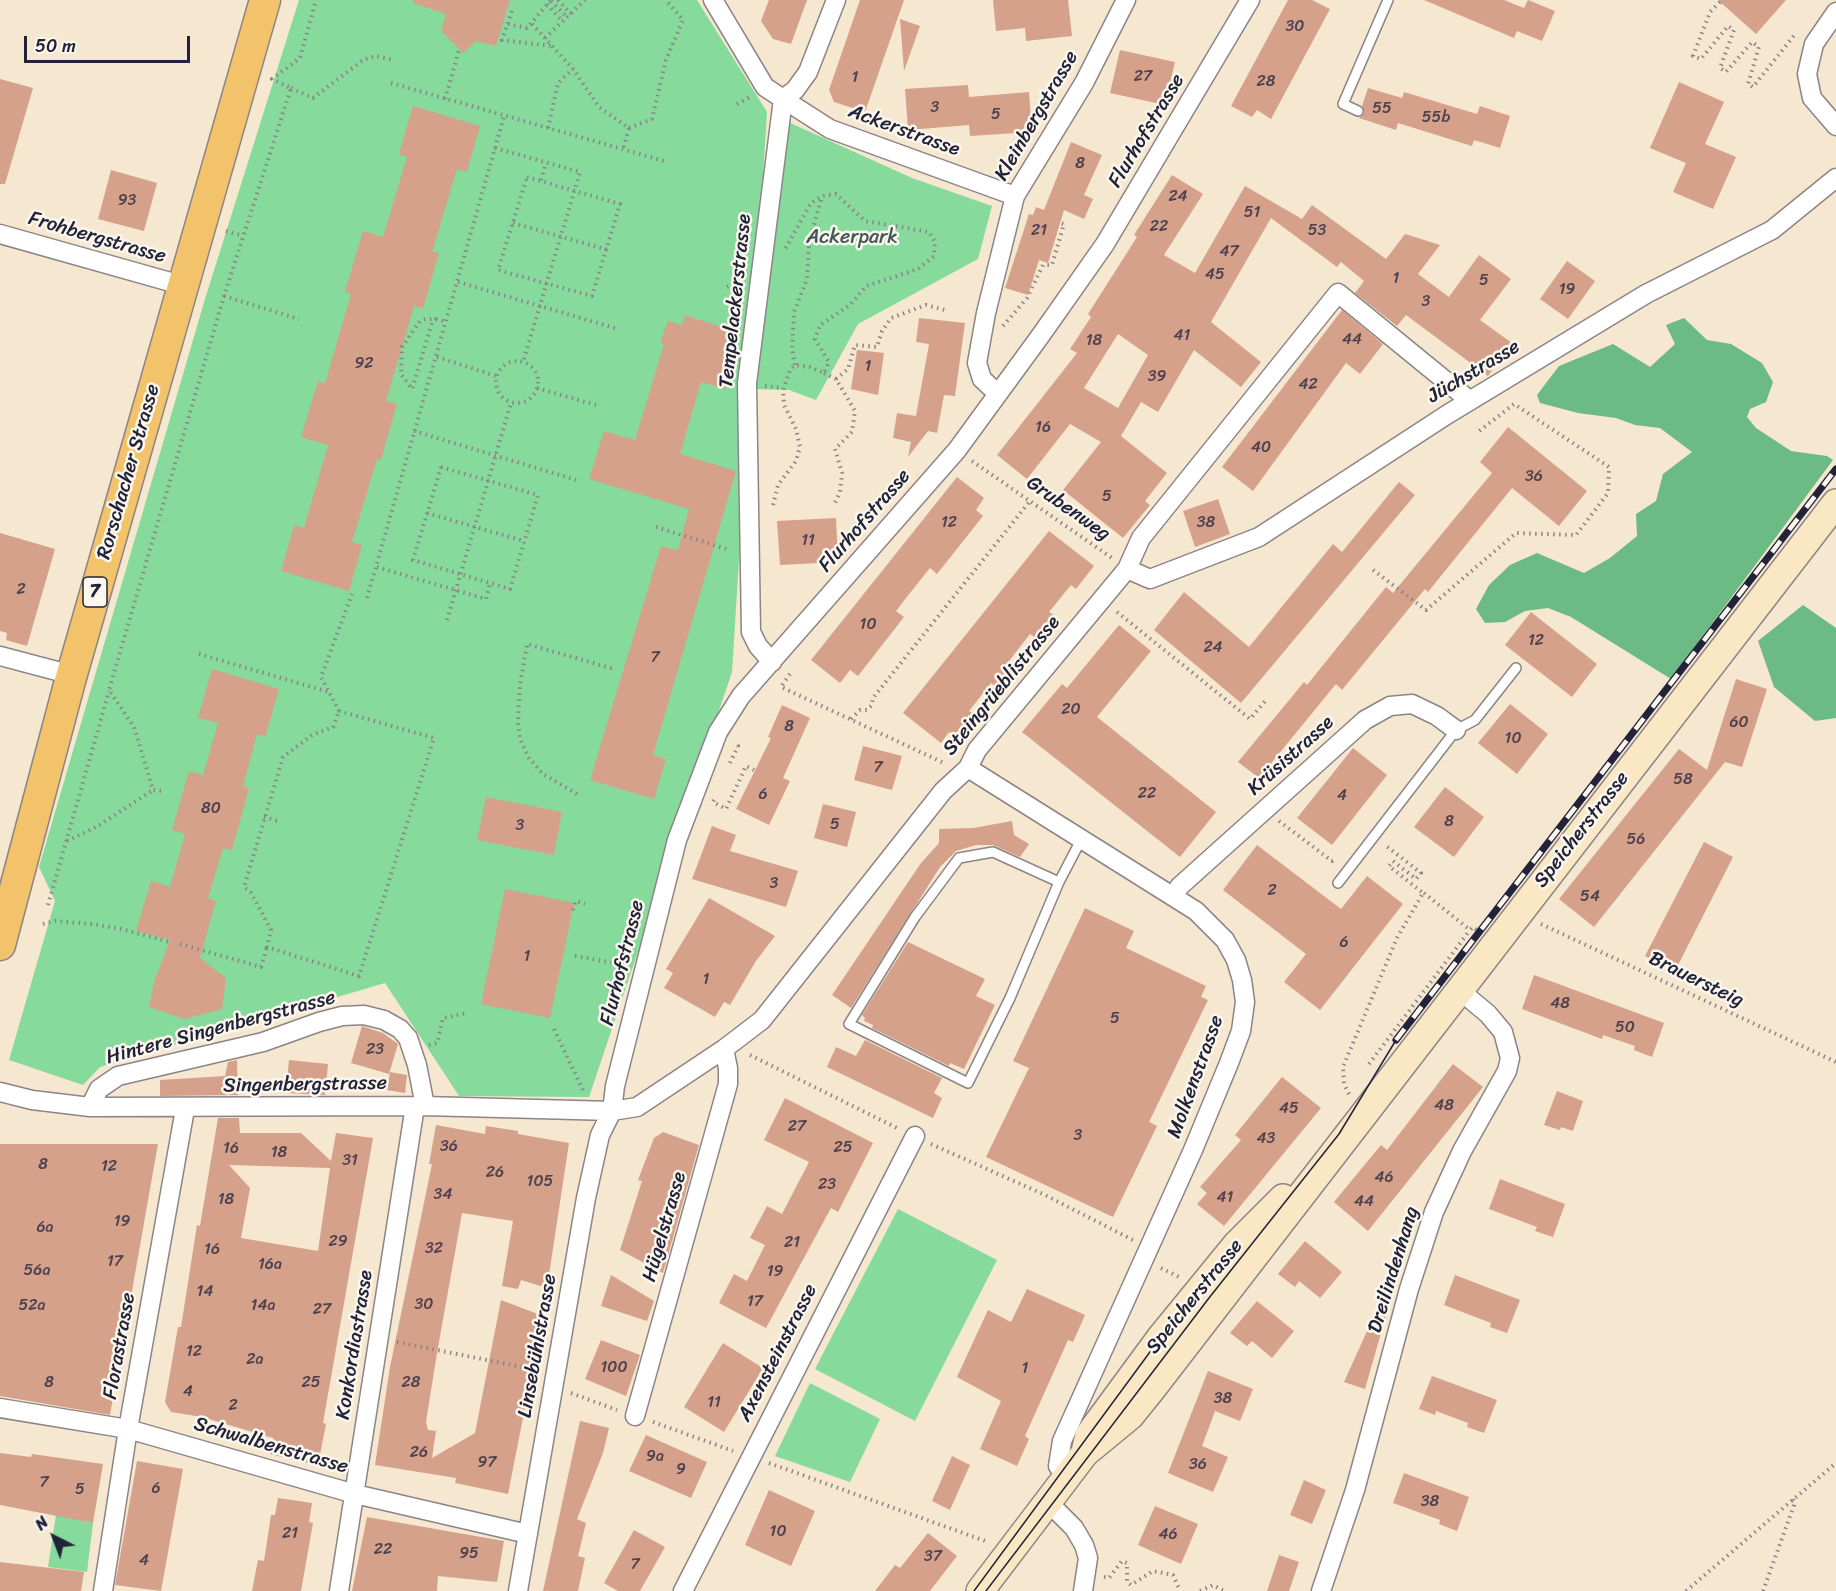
<!DOCTYPE html>
<html>
<head>
<meta charset="utf-8">
<style>
	body { margin:0 }
	#map { position:relative; width:1836px; height:1591px; overflow:hidden; background:#f5e7d0; font-family:Sriracha,sans-serif }
	canvas { display:block }
	.north { position:absolute; left:24px; top:1507px; width:60px; height:60px; -webkit-text-stroke:4px #fbf7ec; paint-order:stroke; rotate:318deg; font-size:16px; font-weight:700; line-height:24px; text-align:center; color:#22223b }
	.north::after { content:''; display:block; margin:auto; width:21px; height:27px; background:#22223b; clip-path:polygon(50% 0,100% 100%,50% 72%,0 100%) }
	.scale { position:absolute; left:24px; top:36px; width:166px; height:27px; box-sizing:border-box; border:3px solid #22223b; border-top:0; padding-left:8px; font-size:18px; line-height:21px; white-space:nowrap; color:#22223b; -webkit-text-stroke:4px #fbf7ec; paint-order:stroke }
</style>
</head>
<body>
<div id="map">
<canvas width="1836" height="1591"></canvas>
<div class="north">N</div>
<div class="scale">50 m</div>
</div>
<script>
const context = document.querySelector('canvas').getContext('2d');
context.lineJoin = 'round';
function fill(path, color) {
  context.fillStyle = color;
  context.fill(path, 'evenodd');
}
function shape(rows) {
  const path = new Path2D();
  for (const r of rows) {
    if (r.length === 3) {
      path.moveTo(r[0] + r[2], r[1]);
      path.arc(r[0], r[1], r[2], 0, 2 * Math.PI);
      continue;
    }
    path.moveTo(r[0], r[1]);
    for (let i = 2; i < r.length; i += 2) path.lineTo(r[i], r[i + 1]);
  }
  return path;
}
function strokePath(path, color, width, dash) {
  context.strokeStyle = color;
  context.lineWidth = width;
  context.lineCap = dash ? 'butt' : 'round';
  context.setLineDash(dash || []);
  context.stroke(path);
}
function write(font, color, halo, rows, align = 'center') {
  context.font = font + ' Sriracha,sans-serif';
  context.lineWidth = 5;
  context.setLineDash([]);
  context.textBaseline = 'middle';
  context.strokeStyle = halo;
  context.fillStyle = color;
  for (const [text, x, y, turn = 0] of rows) {
    context.save();
    context.translate(x, y);
    context.rotate((+turn || 0) * Math.PI / 180);
    context.textAlign = isNaN(turn) ? turn : align;
    if (halo) context.strokeText(text, 0, 0);
    context.fillText(text, 0, 0);
    context.restore();
  }
}
fill(shape([
	[299,0,697,0,767,112,732,672,589,1097,459,1096,385,983,100,1067,83,1085,9,1060,55,901,39,867,205,299],
	[788,122,912,178,992,206,978,259,858,324,816,400,789,390,755,389,766,286],
	[898,1209,997,1260,915,1421,815,1369],
	[810,1383,880,1419,850,1482,775,1456],
	[56,1515,93,1523,87,1572,48,1567]
]), '#85da9c');
fill(shape([
	[1684,318,1707,340,1731,344,1762,363,1773,382,1766,402,1750,409,1747,417,1756,428,1791,451,1827,456,1833,460,1671,679,1571,617,1548,608,1525,611,1505,622,1485,623,1476,609,1489,585,1510,565,1537,553,1584,573,1610,558,1637,536,1636,514,1656,501,1663,474,1692,452,1660,428,1635,425,1616,418,1578,413,1540,403,1537,395,1559,366,1613,344,1650,367,1675,344,1666,325],
	[1803,605,1836,628,1836,718,1815,721,1774,687,1758,641]
]), '#6cba84');
fill(shape([
	[413,0,510,0,496,46,476,41,463,53,441,31,446,14,413,3],
	[769,0,807,0,791,44,773,39,761,21],
	[860,0,904,0,865,112,834,102,829,90],
	[993,0,1068,0,1072,36,1026,41,1025,28,996,31],
	[1288,0,1312,0,1330,9,1271,119,1257,110,1252,117,1231,106],
	[1424,0,1504,0,1524,8,1528,0,1555,11,1542,41,1517,31,1514,38],
	[1718,0,1786,0,1756,34],
	[900,19,920,26,904,71],
	[1120,50,1175,62,1165,105,1110,93],
	[0,79,33,88,5,184,0,184],
	[1679,82,1724,102,1705,144,1736,157,1713,209,1673,192,1686,163,1650,148],
	[968,85,969,97,1029,92,1032,132,970,136,969,125,908,130,905,89],
	[1368,88,1402,98,1404,92,1477,114,1480,106,1510,116,1500,148,1474,140,1472,146,1398,123,1396,130,1359,118,1364,113,1362,106],
	[413,106,480,126,467,172,457,169,432,252,439,253,423,309,414,306,386,401,397,404,381,460,377,459,352,542,362,545,349,591,281,571,294,525,304,528,328,445,301,437,318,381,325,383,351,294,345,292,363,231,383,237,407,157,399,154],
	[1071,142,1102,155,1084,195,1093,199,1084,219,1064,210,1048,263,1039,260,1028,295,1005,288,1029,214,1033,215,1036,207,1044,210],
	[111,170,157,183,144,231,98,219],
	[1172,175,1203,194,1164,255,1195,273,1245,186,1302,219,1312,205,1386,259,1405,234,1440,245,1418,274,1449,297,1479,255,1511,279,1480,320,1512,343,1488,376,1406,315,1397,326,1355,293,1364,281,1341,262,1337,267,1271,218,1211,322,1261,362,1241,387,1194,350,1158,412,1141,402,1121,436,1167,473,1145,501,1150,505,1123,538,1063,490,1101,442,1070,424,1027,479,997,455,1077,353,1070,349,1091,317,1088,314,1137,237,1134,235],
	[1118,334,1148,355,1118,408,1084,388],
	[1567,261,1595,281,1568,319,1540,299],
	[1342,310,1383,344,1360,374,1346,363,1253,491,1222,467],
	[685,315,740,333,725,389,701,382,680,454,736,471,653,755,666,759,654,799,590,780,661,546,678,550,689,509,589,479,604,431,635,440,664,344,660,343,668,321,682,325],
	[919,318,965,323,955,396,944,395,937,433,928,431,908,457,911,442,893,438,897,413,916,416,929,344,916,342],
	[857,350,884,353,878,395,851,389],
	[1508,427,1587,491,1559,526,1512,488,1428,592,1425,589,1342,690,1336,684,1259,778,1238,762,1304,682,1307,685,1386,587,1393,593,1492,473,1480,462],
	[957,477,984,498,976,510,983,516,937,574,930,568,906,598,896,611,904,617,858,676,850,670,840,683,811,660],
	[1399,482,1415,495,1241,703,1154,630,1184,592,1249,647,1333,544,1342,552],
	[1218,499,1230,534,1195,547,1183,511],
	[836,518,838,562,780,565,777,521],
	[1049,531,1094,566,1076,589,1071,585,1049,612,1054,615,1036,638,1030,634,1009,661,1013,664,996,687,991,683,969,711,972,713,954,736,949,732,941,743,903,713],
	[0,533,55,549,27,646,6,640,7,633,0,631],
	[1531,612,1597,664,1572,697,1505,645],
	[1119,625,1151,651,1097,717,1216,812,1180,857,1022,732,1062,684,1067,688],
	[212,669,279,689,265,737,257,734,243,786,249,788,232,850,223,848,208,898,216,901,200,958,226,978,222,1009,184,1019,149,1007,154,982,170,940,136,931,151,881,170,887,185,834,172,830,189,771,203,775,218,723,198,718],
	[1736,679,1767,689,1742,767,1725,762,1594,927,1559,899,1679,749,1707,770],
	[1510,704,1548,734,1517,774,1478,743],
	[782,705,810,718,783,778,790,781,769,825,736,809,771,738,768,737],
	[863,746,902,756,892,790,854,780],
	[1353,748,1387,775,1332,845,1297,818],
	[1445,787,1484,817,1454,857,1414,827],
	[486,797,562,812,554,855,477,840],
	[823,804,856,812,847,847,814,838],
	[1012,821,1014,835,1029,844,1020,857,993,845,976,845,956,851,940,867,851,1008,832,995,921,863,939,843,939,829,973,828],
	[712,826,736,835,730,851,798,871,786,907,692,879],
	[1704,842,1733,857,1675,971,1645,956],
	[1257,845,1341,909,1367,876,1403,904,1320,1010,1284,982,1306,954,1223,890],
	[505,889,574,903,550,1018,481,1004],
	[709,898,775,936,756,961,730,1005,724,1002,715,1017,664,988,673,973,666,969],
	[1085,908,1134,931,1126,948,1206,986,1201,997,1208,1000,1149,1122,1157,1126,1113,1217,986,1157,1029,1068,1013,1061],
	[908,942,985,979,976,996,995,1005,964,1069,950,1063,949,1066,872,1028,873,1025,864,1021,865,1018,862,1015],
	[1534,975,1664,1023,1652,1057,1634,1050,1635,1046,1603,1035,1602,1039,1522,1009],
	[362,1026,383,1033,398,1044,389,1074,351,1063],
	[865,1040,942,1078,934,1093,942,1098,933,1118,827,1067,836,1047,856,1056],
	[237,1060,238,1095,160,1096,160,1080,225,1076,228,1062],
	[289,1060,328,1064,325,1095,286,1093],
	[1453,1064,1483,1087,1368,1231,1334,1202,1381,1145,1387,1150],
	[390,1072,407,1075,405,1093,387,1090],
	[1282,1077,1321,1108,1224,1226,1197,1204,1207,1193,1200,1187,1241,1140,1235,1135],
	[1557,1091,1583,1101,1573,1131,1561,1127,1560,1130,1544,1125],
	[785,1098,873,1143,838,1212,831,1208,766,1328,719,1303,734,1274,747,1281,765,1245,750,1238,767,1206,782,1214,809,1162,764,1140],
	[218,1118,239,1118,240,1133,301,1133,331,1161,336,1133,373,1138,323,1423,326,1424,319,1460,312,1464,270,1454,273,1438,202,1417,171,1412,165,1402,178,1327,181,1327,197,1225,200,1226],
	[229,1165,330,1168,318,1251,241,1238,250,1188],
	[436,1125,485,1134,486,1126,518,1131,518,1134,569,1143,547,1288,521,1280,518,1289,502,1286,513,1221,462,1213,437,1353,426,1422,428,1430,436,1431,432,1458,475,1433,501,1300,543,1316,508,1494,455,1483,456,1478,375,1465,390,1367,432,1164,429,1164],
	[663,1132,699,1145,663,1273,620,1250,642,1181,638,1180,654,1138],
	[0,1144,158,1144,110,1415,0,1396],
	[1500,1179,1565,1204,1553,1237,1535,1231,1537,1227,1489,1209],
	[1305,1241,1342,1272,1320,1298,1299,1281,1295,1287,1278,1274],
	[611,1275,654,1301,647,1321,601,1306],
	[1455,1275,1520,1300,1507,1333,1490,1327,1491,1323,1444,1305],
	[1027,1289,1085,1315,1073,1342,1068,1340,1025,1436,1029,1439,1017,1466,980,1449,1001,1401,957,1377,988,1310,1011,1322],
	[1257,1301,1294,1331,1272,1358,1252,1341,1247,1346,1230,1333],
	[1377,1309,1387,1312,1365,1389,1344,1382],
	[601,1340,640,1355,626,1396,585,1379],
	[723,1343,763,1368,724,1432,684,1407],
	[1208,1371,1253,1389,1240,1421,1215,1411,1202,1446,1228,1457,1213,1492,1168,1473],
	[1432,1376,1497,1400,1484,1433,1467,1427,1468,1423,1436,1411,1435,1415,1419,1409],
	[580,1421,609,1428,603,1453,577,1519,586,1523,578,1556,585,1558,578,1591,543,1591],
	[646,1435,707,1462,691,1498,629,1471],
	[0,1453,31,1457,32,1454,103,1464,93,1523,0,1505],
	[952,1456,970,1465,950,1510,932,1501],
	[137,1461,183,1469,161,1591,115,1585],
	[1404,1473,1469,1497,1457,1531,1439,1524,1440,1520,1393,1503],
	[1304,1480,1326,1490,1312,1524,1290,1515],
	[769,1490,815,1511,791,1566,745,1545],
	[278,1498,312,1503,309,1522,313,1523,301,1591,252,1591,258,1560,264,1561,271,1515,275,1515],
	[1155,1506,1198,1524,1181,1564,1138,1545],
	[367,1517,504,1541,497,1582,438,1576,437,1591,352,1591],
	[634,1530,665,1547,640,1591,618,1591,604,1583],
	[928,1533,957,1556,930,1591,875,1591,895,1565,900,1568],
	[1279,1555,1299,1562,1289,1591,1267,1591],
	[0,1562,84,1572,81,1591,0,1591]
]), '#d6a18a');
const lane = shape([
	[1358,111,1343,104,1388,0],
	[1059,882,993,852,959,858,915,917,849,1024,968,1083,1010,998,1059,882,1082,838],
	[1338,883,1456,730,1475,720,1516,668]
]);
const street = shape([
	[713,0,765,87,783,99,830,129,1015,196],
	[1836,12,1814,44,1807,74,1812,98,1836,126],
	[783,99,795,90,808,72,836,0],
	[0,234,181,285],
	[997,393,982,379,977,363,986,313,1015,196,1084,83,1126,0],
	[1127,569,1150,579,1259,537,1448,414,1646,294,1772,230,1836,178],
	[0,656,72,675],
	[772,662,758,646,751,632,747,383,783,99],
	[968,768,1196,911,1225,940,1236,960,1242,980,1245,1002,1241,1031,1229,1063,1193,1150,1062,1441,1058,1466,1067,1477],
	[1173,896,1180,886,1365,720,1390,706,1412,704,1437,716,1456,730],
	[0,1092,32,1100,90,1107,425,1106,612,1111,637,1107,724,1049,762,1020,943,791,968,768,977,750,1127,569,1141,538,1338,293,1469,400],
	[90,1107,99,1089,118,1076,263,1042,319,1022,342,1016,364,1015,384,1020,400,1029,408,1038,417,1065,425,1106],
	[0,1408,128,1429,355,1494,528,1534],
	[635,1416,728,1084,728,1068,724,1049],
	[1049,1503,1074,1528,1084,1545,1088,1558,1083,1591],
	[103,1591,128,1429,185,1109],
	[339,1591,415,1106],
	[518,1591,586,1198,600,1135,612,1111,615,1086,677,840,718,732,741,696,957,450,1041,335,1105,244,1250,0],
	[683,1591,915,1136],
	[1321,1591,1355,1490,1409,1289,1434,1212,1462,1151,1507,1071,1510,1058,1503,1032,1488,1014,1458,989]
]);
const secondary = shape([
	[1085,1452,1089,1435,1161,1337,1237,1244,1283,1198],
	[980,1591,1085,1453,1130,1416,1151,1390,1836,503]
]);
const primary = shape([
	[0,945,70,681,265,0]
]);
strokePath(lane, '#8c8486', 12);
strokePath(street, '#8c8486', 21);
strokePath(secondary, '#8c8486', 30);
strokePath(primary, '#8c8486', 33);
strokePath(shape([
	[558,0,571,14],
	[551,1,567,17],
	[1720,2,1710,12,1693,56,1701,59,1728,26,1734,30,1720,68,1726,72,1752,42,1759,47,1748,84,1753,87,1796,33],
	[547,4,562,21],
	[512,11,502,40,552,46],
	[508,24,527,28,551,0],
	[532,24,573,69,599,107,629,128,623,150],
	[545,38,585,0],
	[391,83,664,161],
	[291,88,313,98,363,60,375,56,394,60],
	[445,99,459,50],
	[737,104,750,97],
	[548,128,558,83,573,69],
	[629,128,652,119,666,60,683,20,666,0],
	[495,148,504,116],
	[527,177,620,204,592,296,498,270,527,177],
	[541,180,546,163],
	[513,223,608,250],
	[226,231,243,236],
	[458,282,618,329],
	[727,287,740,282],
	[224,296,299,319],
	[436,319,432,323,412,389,401,374,402,347,420,321,426,319,436,319,447,322],
	[1003,326,1027,298,1043,265,1052,265,1064,224,1060,223],
	[437,357,496,376],
	[517,382,21],
	[795,365,792,348,794,312,807,279,809,242,822,197],
	[824,373,836,379,855,411,852,432,835,449,842,473,840,492,834,505],
	[836,379,848,369,855,345,877,347,882,331,891,318,926,305,945,310],
	[765,386,783,388],
	[537,388,596,405],
	[414,431,576,480],
	[972,461,1112,558],
	[441,467,538,495,510,589,413,560,441,467],
	[773,505,778,485,796,461,800,447,796,429,784,405,783,390,790,370,795,365,810,367,824,373,829,362,815,339,820,325,850,305,866,286,918,269,934,256,935,242,929,232,865,221,836,194,822,196,811,203,784,251],
	[427,513,524,541],
	[656,527,730,550],
	[377,567,486,599,490,583],
	[1373,570,1426,610,1516,533,1576,535,1608,493,1609,467,1514,404,1478,432],
	[367,598,495,148,580,172,523,362],
	[1117,612,1250,719,1266,700],
	[447,620,511,403],
	[199,654,329,692],
	[790,674,781,687,944,763],
	[339,711,434,738,359,976,267,947,271,930,251,893,244,887,283,757,312,735,333,727,339,711],
	[339,711,321,677,352,594],
	[851,719,860,710,867,710,872,705,873,698,1030,501],
	[730,763,738,746,734,744],
	[161,791,153,790,134,727,109,690,224,296,291,88,272,79,300,58,316,0],
	[577,794,543,774,529,758,520,739,518,721,520,685,527,644,614,669],
	[714,800,713,802,726,809,746,766,754,770],
	[264,817,277,821],
	[1279,821,1332,861,1336,858],
	[67,841,98,826,153,790],
	[1424,893,1470,930,1473,927,1478,931],
	[48,905,109,691],
	[573,910,576,901,585,904],
	[43,924,55,921,93,924,121,929,170,942],
	[1541,924,1836,1062],
	[180,944,261,967,267,947],
	[575,956,626,965],
	[554,1029,583,1090],
	[429,1045,437,1043,443,1018,468,1013],
	[750,1055,897,1128],
	[1369,1064,1470,930],
	[1349,1094,1344,1084,1343,1067,1397,938,1423,893,1389,866,1393,861,1416,879,1421,873,1385,845],
	[931,1144,1043,1194,1133,1240],
	[1161,1268,1181,1278],
	[397,1342,537,1370],
	[571,1393,617,1410],
	[653,1422,733,1451],
	[769,1463,988,1542],
	[1104,1577,1109,1578,1122,1561,1127,1563,1127,1582,1131,1585,1153,1571,1173,1575,1180,1591],
	[1200,1591,1213,1585,1224,1591],
	[1686,1591,1836,1463],
	[1763,1591,1794,1505,1793,1498]
]), '#8c8486', 4, [1.5, 4.5]);
strokePath(lane, '#fff', 9);
strokePath(street, '#fff', 18);
strokePath(secondary, '#fae7c3', 27);
strokePath(primary, '#f2c36a', 30);
strokePath(shape([
	[974,1591,1161,1337,1199,1289,1242,1247],
	[986,1591,1209,1298,1339,1134,1396,1040]
]), '#22223b', 1.5);
const rail = shape([
	[1396,1040,1836,469]
]);
strokePath(rail, '#22223b', 7);
strokePath(rail, '#fbf7ec', 4.5, [14]);
write('16px', '#4f424f', null, [
	["30",1295,27],
	["27",1143,77],
	["1",855,78],
	["28",1266,82],
	["3",935,108],
	["55",1382,109],
	["5",996,115],
	["55b",1436,118],
	["8",1080,164],
	["24",1178,197],
	["93",127,201],
	["51",1252,213],
	["22",1159,227],
	["21",1039,231],
	["53",1317,231],
	["47",1229,252],
	["45",1215,275],
	["1",1396,279],
	["5",1484,281],
	["19",1567,290],
	["3",1426,302],
	["41",1182,336],
	["44",1352,340],
	["18",1094,341],
	["92",364,364],
	["1",868,367],
	["39",1157,377],
	["42",1308,385],
	["16",1043,428],
	["40",1261,448],
	["36",1534,477],
	["5",1107,497],
	["12",949,523],
	["38",1206,523],
	["11",808,541],
	["2",21,590],
	["10",868,625],
	["12",1536,641],
	["24",1213,648],
	["7",655,658],
	["20",1071,710],
	["60",1739,723],
	["8",789,727],
	["10",1513,739],
	["7",878,768],
	["58",1683,780],
	["22",1147,794],
	["6",763,795],
	["4",1342,796],
	["80",211,809],
	["8",1449,822],
	["5",835,825],
	["3",520,826],
	["56",1636,840],
	["3",774,884],
	["2",1272,891],
	["54",1590,897],
	["6",1344,943],
	["1",527,957],
	["1",706,980],
	["48",1560,1004],
	["5",1115,1019],
	["50",1625,1028],
	["23",375,1050],
	["48",1444,1106],
	["45",1289,1109],
	["27",797,1127],
	["3",1078,1136],
	["43",1266,1139],
	["36",449,1147],
	["25",843,1148],
	["16",231,1149],
	["18",279,1153],
	["31",350,1161],
	["8",43,1165],
	["12",109,1167],
	["26",495,1173],
	["46",1384,1178],
	["105",540,1182],
	["23",827,1185],
	["34",443,1195],
	["41",1225,1198],
	["18",226,1200],
	["44",1364,1202],
	["19",122,1222],
	["6a",45,1228],
	["29",338,1242],
	["21",792,1243],
	["32",434,1249],
	["16",212,1250],
	["17",115,1262],
	["16a",270,1265],
	["56a",37,1271],
	["19",775,1272],
	["14",205,1292],
	["17",755,1302],
	["30",424,1305],
	["52a",32,1306],
	["14a",263,1306],
	["27",322,1310],
	["12",194,1352],
	["2a",255,1360],
	["100",614,1368],
	["1",1025,1369],
	["8",49,1383],
	["25",311,1383],
	["28",411,1383],
	["4",188,1392],
	["38",1223,1399],
	["11",714,1403],
	["2",233,1406],
	["26",419,1453],
	["9a",655,1457],
	["97",487,1463],
	["36",1198,1465],
	["9",681,1470],
	["7",44,1483],
	["6",156,1489],
	["5",80,1490],
	["38",1430,1502],
	["10",778,1532],
	["21",290,1534],
	["46",1168,1535],
	["22",383,1550],
	["95",469,1554],
	["37",933,1557],
	["4",144,1561],
	["7",635,1565]
]);
for (const [x, y, w] of [
	[95,592,24]
]) {
  const box = new Path2D();
  box.roundRect(x - w / 2, y - 15, w, 30, 4.5);
  context.fillStyle = '#fbf7ec';
  context.fill(box);
  strokePath(box, '#22223b', 1.5);
}
write('bold 18px', '#22223b', null, [
	["7",95,592]
]);
write('20px', '#22223b', '#fbf7ec', [
	["Kleinbergstrasse",1037,116,-60],
	["Ackerstrasse",904,131,20],
	["Flurhofstrasse",1147,131,-59],
	["Frohbergstrasse",97,238,16],
	["Tempelackerstrasse",736,301,-84],
	["Jüchstrasse",1474,372,-31],
	["Rorschacher Strasse",129,472,-74],
	["Grubenweg",1068,509,35],
	["Flurhofstrasse",865,521,-49],
	["Steingrüeblistrasse",1002,686,-51],
	["Krüsistrasse",1291,756,-42],
	["Speicherstrasse",1582,830,-52],
	["Flurhofstrasse",623,963,-76],
	["Brauersteig",1696,980,26],
	["Hintere Singenbergstrasse",221,1028,-15],
	["Molkenstrasse",1196,1077,-70],
	["Singenbergstrasse",305,1085,-1],
	["Hügelstrasse",665,1227,-74],
	["Dreilindenhang",1394,1270,-73],
	["Speicherstrasse",1195,1297,-51],
	["Konkordiastrasse",355,1345,-81],
	["Florastrasse",120,1346,-80],
	["Linsebühlstrasse",538,1346,-80],
	["Axensteinstrasse",778,1353,-63],
	["Schwalbenstrasse",271,1446,16]
]);
write('20px', '#405958', '#fbf7ec', [
	["Ackerpark",852,238]
]);
</script>
</body>
</html>
